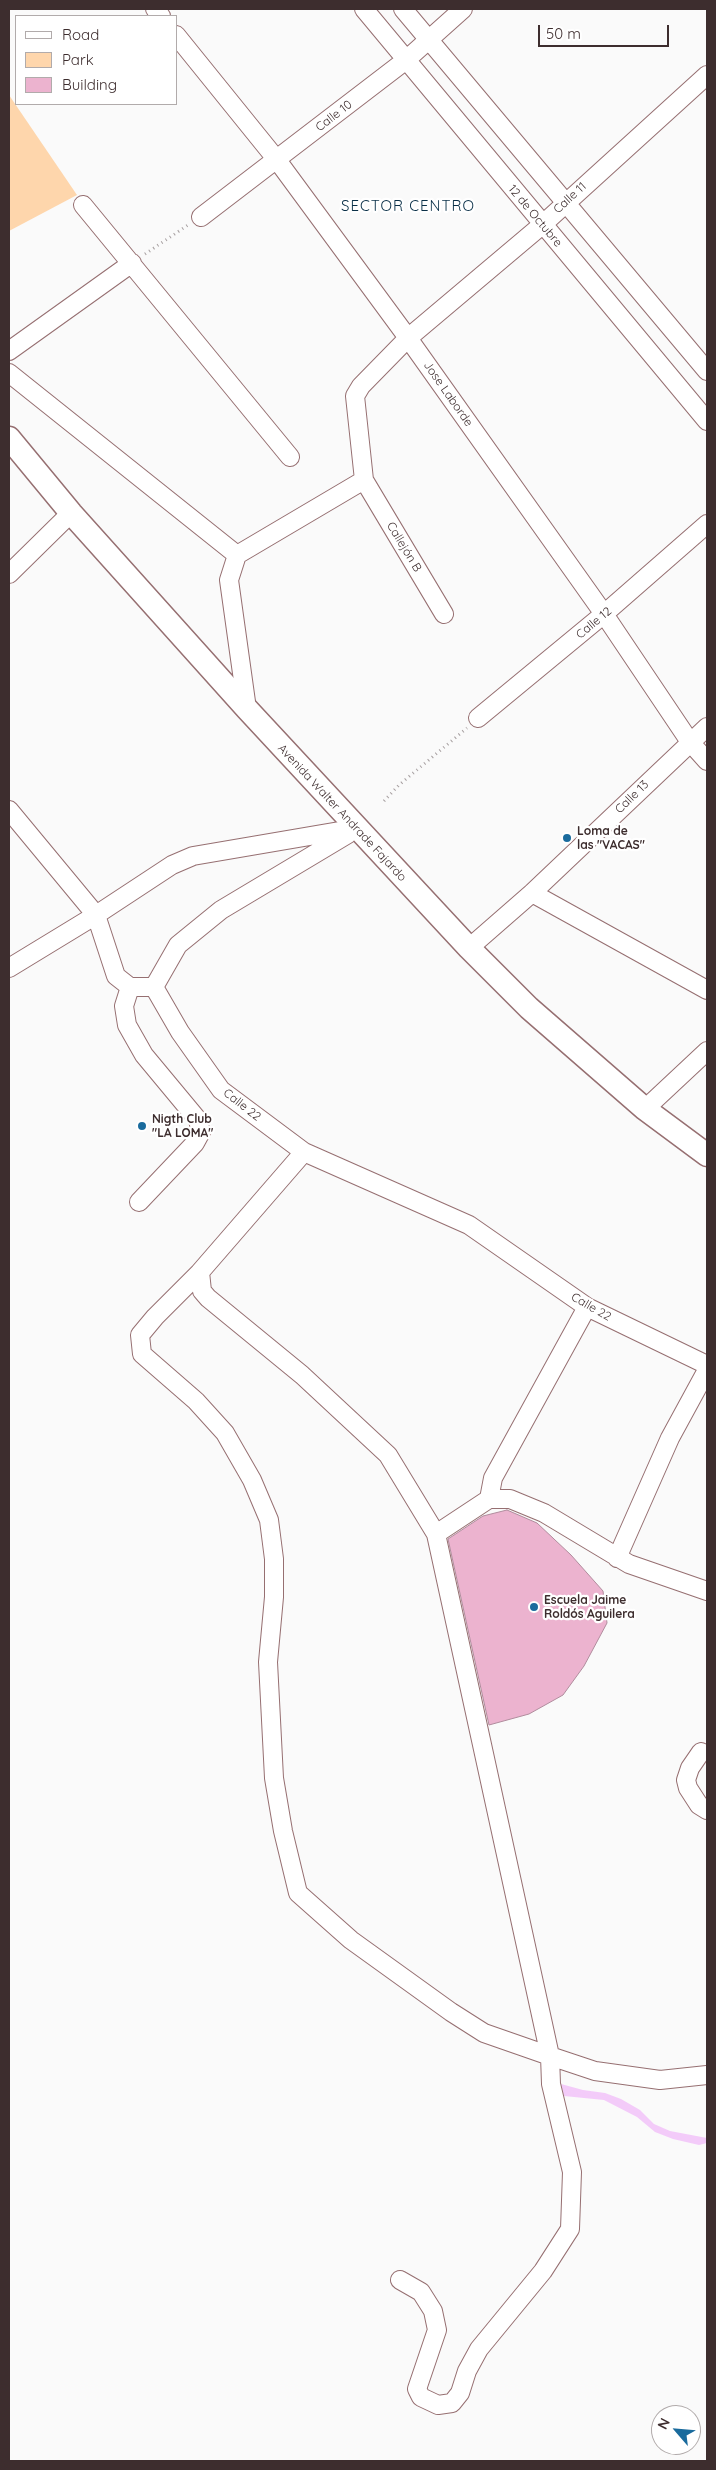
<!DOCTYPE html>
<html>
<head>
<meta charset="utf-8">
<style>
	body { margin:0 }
	#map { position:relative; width:716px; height:2470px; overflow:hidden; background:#fafafa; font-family:Quicksand,sans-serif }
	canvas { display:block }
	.frame { position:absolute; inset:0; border:10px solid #3d2d2e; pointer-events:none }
	.legend { position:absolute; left:15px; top:15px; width:162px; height:90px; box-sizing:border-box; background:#fff; border:1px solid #b1abab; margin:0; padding:6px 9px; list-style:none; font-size:15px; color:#3d2d2e }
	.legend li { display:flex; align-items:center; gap:10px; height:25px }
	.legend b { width:25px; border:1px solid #b1abab }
	.north { position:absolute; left:651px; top:2405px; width:50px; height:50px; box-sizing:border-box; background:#fff; border:1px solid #b1abab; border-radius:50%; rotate:297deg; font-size:14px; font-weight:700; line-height:20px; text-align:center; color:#3d2d2e }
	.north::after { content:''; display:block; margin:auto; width:18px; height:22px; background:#1a6b9d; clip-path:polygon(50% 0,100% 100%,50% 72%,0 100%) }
	.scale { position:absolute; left:538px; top:25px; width:131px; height:22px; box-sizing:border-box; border:2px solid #3d2d2e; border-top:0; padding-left:6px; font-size:15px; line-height:18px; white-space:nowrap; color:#3d2d2e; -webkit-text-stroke:4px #fff; paint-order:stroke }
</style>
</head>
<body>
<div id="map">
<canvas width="716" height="2470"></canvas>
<div class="frame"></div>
<ul class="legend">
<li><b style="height:6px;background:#fff"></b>Road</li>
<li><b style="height:14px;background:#fed6ac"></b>Park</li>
<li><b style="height:14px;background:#ecb3cf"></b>Building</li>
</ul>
<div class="north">N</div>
<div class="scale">50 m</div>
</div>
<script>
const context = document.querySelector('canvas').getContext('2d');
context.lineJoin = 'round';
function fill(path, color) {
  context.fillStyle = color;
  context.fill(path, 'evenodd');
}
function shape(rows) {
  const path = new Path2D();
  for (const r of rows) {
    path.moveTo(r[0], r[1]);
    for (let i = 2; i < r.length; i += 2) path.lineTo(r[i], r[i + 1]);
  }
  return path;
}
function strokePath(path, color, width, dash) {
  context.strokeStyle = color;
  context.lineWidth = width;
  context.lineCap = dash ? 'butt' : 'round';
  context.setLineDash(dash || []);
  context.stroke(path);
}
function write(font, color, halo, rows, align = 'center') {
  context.font = font + ' Quicksand,sans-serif';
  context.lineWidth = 4.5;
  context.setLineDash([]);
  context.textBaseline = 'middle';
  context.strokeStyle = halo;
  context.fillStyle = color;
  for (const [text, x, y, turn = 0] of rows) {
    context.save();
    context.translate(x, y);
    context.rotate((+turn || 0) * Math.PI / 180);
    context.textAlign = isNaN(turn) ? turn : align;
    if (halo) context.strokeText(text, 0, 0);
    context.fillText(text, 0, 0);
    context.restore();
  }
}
fill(shape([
	[9,95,77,195,9,231]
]), '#fed6ac');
fill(shape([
	[561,2084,583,2090,605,2093,621,2099,640,2110,654,2124,670,2131,707,2138,707,2143,699,2145,673,2139,655,2132,637,2117,604,2100,564,2096]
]), '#f3cbf9');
const building = shape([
	[507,1510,537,1523,571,1555,603,1591,607,1623,584,1666,563,1695,529,1714,489,1725,448,1539,483,1516,507,1510]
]);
fill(building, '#ecb3cf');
strokePath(building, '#b08c9d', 1);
const minor = shape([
	[155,9,161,16],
	[364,9,707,421],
	[403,9,707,371],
	[176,35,277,160,408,338,604,614,690,742,707,761],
	[83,205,290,457],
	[201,217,406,60,463,9],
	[9,351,132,263],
	[9,373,237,555],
	[364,480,444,614],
	[9,574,71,513],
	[247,709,229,580,237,555,364,480,355,396,361,386,408,338,542,225,707,75],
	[478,718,604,614,707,524],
	[9,810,96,915,9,968],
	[357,828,193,856,172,865,96,915,116,976,130,987,154,987,180,1032,221,1090,304,1152,469,1225,587,1307,707,1365],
	[532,893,707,990],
	[469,948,532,893,707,727],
	[130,987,124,1006,127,1025,144,1055,198,1120,201,1132,195,1143,139,1202],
	[154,987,178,945,221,910,348,834],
	[645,1109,707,1051],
	[304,1152,200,1272,202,1291,208,1298,302,1375,388,1455,436,1534,550,2056,595,2071,660,2080,707,2075],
	[200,1272,155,1317,140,1335,142,1354,196,1401,225,1433,252,1480,269,1520,274,1559,274,1597,268,1662,274,1778,283,1831,298,1893,351,1940,451,2012,484,2033,550,2056,551,2084,572,2172,570,2229,543,2271,479,2349,467,2371,460,2393,452,2403,438,2405,421,2397,417,2389,437,2330,433,2311,421,2292,400,2280],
	[489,1499,510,1499,544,1513,629,1564,707,1591],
	[436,1534,489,1499,493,1478,587,1307],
	[617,1558,670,1438,707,1370],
	[701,1752,690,1768,686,1780,688,1788,699,1805,707,1810]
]);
const major = shape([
	[9,438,71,513,247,709,469,948,529,1008,645,1109,707,1155]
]);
strokePath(minor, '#966f71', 20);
strokePath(major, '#966f71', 25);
strokePath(shape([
	[145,254,188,225],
	[384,801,399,785,467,728]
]), '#a69fa0', 3, [1, 4]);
strokePath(minor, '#fff', 18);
strokePath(major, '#fff', 22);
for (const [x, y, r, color] of [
	[567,838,5,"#1a6b9d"],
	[142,1126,5,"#1a6b9d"],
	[534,1607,5,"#1a6b9d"]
]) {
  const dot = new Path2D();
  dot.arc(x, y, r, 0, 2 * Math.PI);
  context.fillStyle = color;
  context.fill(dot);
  strokePath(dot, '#fff', 2);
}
write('12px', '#3d2d2e', '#fff', [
	["Calle 10",334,116,-38],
	["Calle 11",570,198,-43],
	["12 de Octubre",535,216,50],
	["Jose Laborde",448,394,55],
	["Callejón B",404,547,59],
	["Calle 12",594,623,-40],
	["Calle 13",632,797,-44],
	["Avenida Walter Andrade Fajardo",342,813,47],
	["Calle 22",242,1105,38],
	["Calle 22",591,1307,30]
]);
write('bold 12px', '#3d2d2e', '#fff', [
	["Loma de",577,831],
	["las \"VACAS\"",577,845],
	["Nigth Club",152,1119],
	["\"LA LOMA\"",152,1133],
	["Escuela Jaime",544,1600],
	["Roldós Aguilera",544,1614]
], 'left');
context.letterSpacing = '1px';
write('15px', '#092f47', '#fff', [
	["SECTOR CENTRO",408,206]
]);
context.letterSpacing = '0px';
</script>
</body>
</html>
